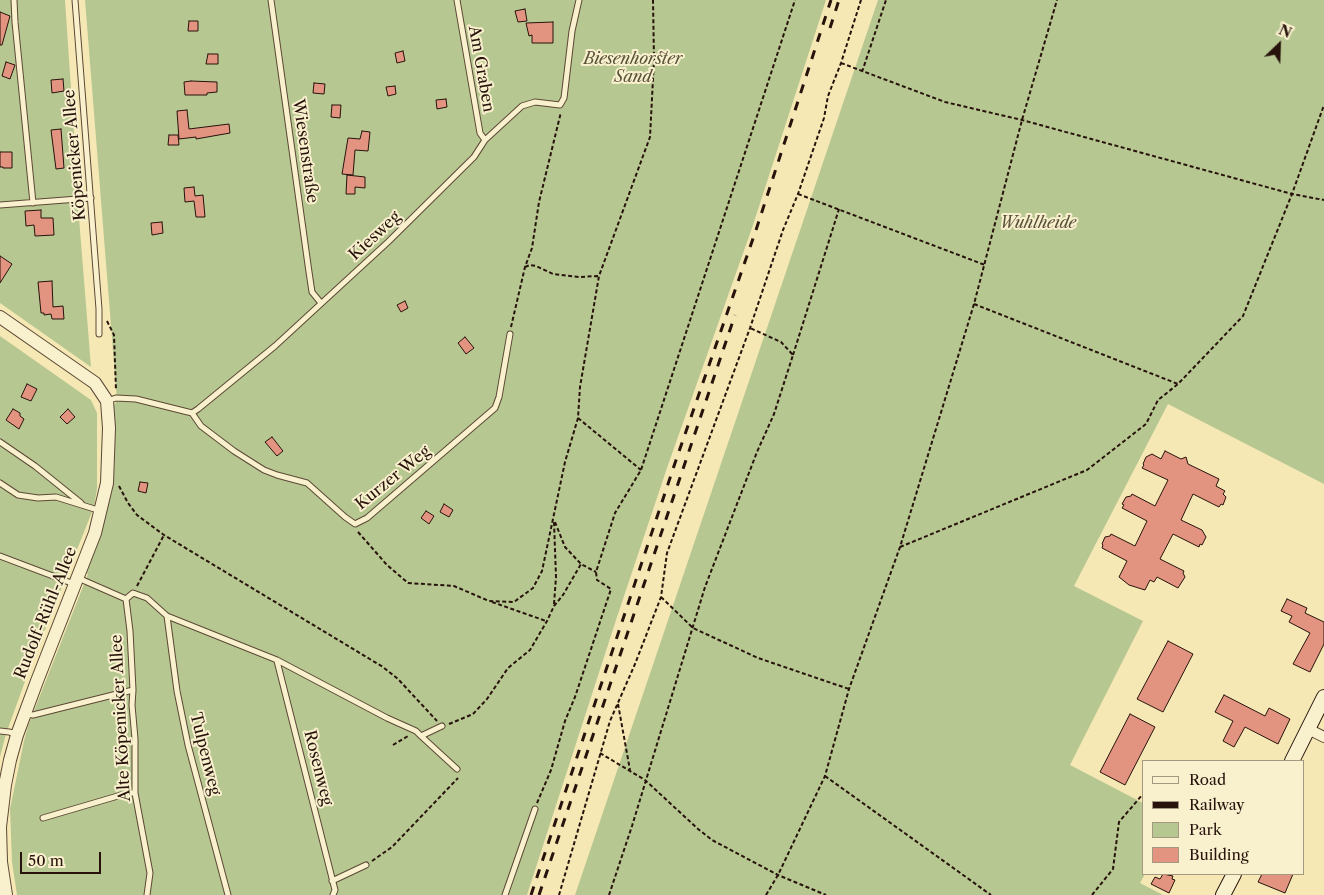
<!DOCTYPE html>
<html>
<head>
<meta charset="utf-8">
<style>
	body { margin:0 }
	#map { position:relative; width:1324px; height:895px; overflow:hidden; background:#f6e8b4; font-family:"Libre Caslon Text",serif }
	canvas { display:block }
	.legend { position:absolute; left:1142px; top:760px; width:162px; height:115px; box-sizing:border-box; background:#f9f0ce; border:1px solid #a59880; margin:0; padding:6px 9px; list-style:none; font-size:15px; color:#27130b }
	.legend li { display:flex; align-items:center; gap:10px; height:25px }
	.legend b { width:25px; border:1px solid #a59880 }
	.north { position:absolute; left:1254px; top:20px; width:50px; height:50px; -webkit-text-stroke:4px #f9f0ce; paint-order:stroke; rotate:24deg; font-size:14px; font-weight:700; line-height:20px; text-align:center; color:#27130b }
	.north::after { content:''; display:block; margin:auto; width:18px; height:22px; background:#27130b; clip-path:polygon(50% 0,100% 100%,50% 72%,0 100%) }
	.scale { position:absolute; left:20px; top:852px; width:81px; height:22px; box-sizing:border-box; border:2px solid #27130b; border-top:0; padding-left:6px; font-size:15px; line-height:18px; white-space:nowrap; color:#27130b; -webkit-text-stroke:4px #f9f0ce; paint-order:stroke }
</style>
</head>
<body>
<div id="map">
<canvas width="1324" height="895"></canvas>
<ul class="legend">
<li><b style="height:6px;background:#f9f0ce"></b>Road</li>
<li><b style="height:6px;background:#27130b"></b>Railway</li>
<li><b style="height:14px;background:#b7c791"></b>Park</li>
<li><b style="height:14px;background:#e29481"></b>Building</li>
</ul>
<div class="north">N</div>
<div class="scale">50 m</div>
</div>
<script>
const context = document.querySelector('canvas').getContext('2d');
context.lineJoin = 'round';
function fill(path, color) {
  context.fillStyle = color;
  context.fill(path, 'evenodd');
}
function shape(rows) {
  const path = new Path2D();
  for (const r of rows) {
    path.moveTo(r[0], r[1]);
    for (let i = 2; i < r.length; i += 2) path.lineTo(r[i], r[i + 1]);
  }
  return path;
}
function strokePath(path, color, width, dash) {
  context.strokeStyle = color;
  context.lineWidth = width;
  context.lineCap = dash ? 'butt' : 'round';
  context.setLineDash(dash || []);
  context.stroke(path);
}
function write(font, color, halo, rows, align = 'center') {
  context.font = font + ' "Libre Caslon Text",serif';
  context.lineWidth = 4;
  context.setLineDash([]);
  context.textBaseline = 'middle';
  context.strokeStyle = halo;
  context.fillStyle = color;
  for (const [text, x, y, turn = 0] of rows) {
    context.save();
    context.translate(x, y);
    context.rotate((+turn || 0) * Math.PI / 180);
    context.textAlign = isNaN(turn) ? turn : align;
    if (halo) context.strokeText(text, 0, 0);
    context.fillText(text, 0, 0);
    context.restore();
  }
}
fill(shape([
	[0,0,65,0,78,192,77,193,91,367,0,303],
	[85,0,826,0,752,228,668,465,617,617,527,895,17,895,12,862,10,809,24,741,28,726,88,574,86,573,106,515,114,475,115,427,113,406,117,401],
	[878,0,1324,0,1324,484,1168,404,1074,586,1143,621,1070,765,1143,803,1143,874,1145,874,1140,883,1163,895,575,895],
	[0,336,91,400,97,413,97,489,94,507,32,662,6,734,0,757]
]), '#b7c791');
const building = shape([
	[525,9,527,21,518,22,515,11,525,9],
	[0,12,10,16,2,45,0,45,0,12],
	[189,21,198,21,198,31,188,31,189,21],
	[553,22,553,43,532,43,532,35,529,36,526,23,553,22],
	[403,51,405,61,397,63,395,53,403,51],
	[208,54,218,54,218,64,206,64,208,54],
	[6,62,15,65,10,79,2,76,6,62],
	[63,79,64,91,52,93,51,80,63,79],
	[191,81,217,82,217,92,207,93,207,95,185,95,184,82,191,81],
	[314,83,325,84,324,94,313,93,314,83],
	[395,86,396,94,388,96,386,87,395,86],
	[446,99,447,107,437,109,436,100,446,99],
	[332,105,341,105,340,118,331,117,332,105],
	[187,110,189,129,229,124,230,133,196,139,196,137,179,139,177,111,187,110],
	[61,129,64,168,56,169,51,130,61,129],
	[362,131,370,132,368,151,355,150,353,175,342,174,348,138,360,139,362,131],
	[169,135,178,135,179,145,168,145,169,135],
	[0,152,12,152,12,168,3,168,3,167,0,167,0,152],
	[347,175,365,177,365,188,355,187,355,194,346,194,347,175],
	[194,187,195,196,203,195,205,217,196,217,194,201,185,202,184,188,194,187],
	[41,210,41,218,53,218,54,235,35,236,34,225,26,226,25,211,41,210],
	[162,222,163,233,152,235,151,223,162,222],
	[0,256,12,264,0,283,0,256],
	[52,281,53,307,63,306,64,319,52,319,51,314,44,315,44,313,41,313,38,282,52,281],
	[405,301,408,308,401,312,397,305,405,301],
	[465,337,474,348,466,354,458,343,465,337],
	[27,384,37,389,31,401,21,397,27,384],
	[13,409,20,413,20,416,24,419,19,429,6,420,13,409],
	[68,409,75,417,67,424,60,417,68,409],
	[272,437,283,451,277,456,265,442,272,437],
	[1165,451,1181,459,1186,457,1188,464,1219,479,1216,486,1225,491,1223,494,1226,497,1223,505,1221,504,1219,507,1193,494,1181,520,1202,530,1206,537,1202,545,1200,544,1199,547,1173,534,1160,559,1184,571,1183,573,1185,577,1178,588,1157,577,1154,582,1150,580,1145,590,1129,585,1119,577,1127,561,1102,548,1103,545,1102,544,1105,537,1110,536,1111,534,1135,546,1147,521,1122,508,1124,505,1122,504,1126,497,1131,496,1132,494,1155,506,1168,480,1142,468,1144,465,1143,464,1146,457,1152,454,1161,459,1165,451],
	[140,482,148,483,146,493,138,491,140,482],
	[444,504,453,510,449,517,440,512,444,504],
	[426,511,434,516,429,524,421,518,426,511],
	[1287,599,1307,608,1305,613,1324,622,1324,644,1310,672,1293,664,1310,633,1289,622,1292,616,1281,611,1287,599],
	[1168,641,1193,654,1163,712,1137,699,1168,641],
	[1224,695,1265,716,1269,708,1290,719,1278,744,1245,727,1234,747,1223,741,1233,721,1215,712,1224,695],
	[1130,714,1155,727,1125,785,1100,772,1130,714],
	[1163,874,1173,876,1172,879,1175,880,1169,893,1151,884,1155,877,1160,879,1163,874],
	[1262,874,1293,874,1285,893,1258,882,1262,874]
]);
fill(building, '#e29481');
strokePath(building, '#27130b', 1);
const service = shape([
	[14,0,15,22,33,203],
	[75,0,99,309,99,334],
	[271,0,309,272,312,292,321,303],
	[457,0,480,133,485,140],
	[0,205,91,198],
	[107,401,116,398,136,399,192,413,198,409,275,346,388,242,474,157,485,140,522,106,535,102,560,105,564,98,572,31,579,0],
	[192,413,201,426,234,451,264,470,277,475,307,483,345,517,355,524,367,518,495,408,499,397,510,334],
	[0,442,35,466,81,503],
	[0,483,18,495,38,498,56,497,101,511],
	[0,556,74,584],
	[78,578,126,599,133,593,147,598,167,616,277,660,387,718,416,731,421,736,442,726],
	[126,599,130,631,133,690,132,705,135,739,135,793,150,873,147,895],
	[167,616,177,691,188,745,228,895],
	[277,661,335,890,333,895],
	[25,714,33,715,133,690],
	[0,731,9,732,17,734],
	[421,736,457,769],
	[43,818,128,793,135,793],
	[332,881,366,865],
	[505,895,535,809]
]);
const minor = shape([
	[1308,729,1324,737]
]);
const tertiary = shape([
	[0,317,95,383,107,401,109,428,107,483,95,533,37,681,17,735,10,760,5,785,0,827,1,862,6,895]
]);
const secondary = shape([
	[1292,761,1324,697],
	[1223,895,1234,874]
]);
strokePath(service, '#5b4835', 7);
strokePath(minor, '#5b4835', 12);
strokePath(tertiary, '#5b4835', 14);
strokePath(secondary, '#27130b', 16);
strokePath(shape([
	[841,63,945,102,1022,120,1292,194,1324,200],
	[862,72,886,0],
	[798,194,985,265],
	[525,267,530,265,536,266,553,274,579,277,599,276],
	[974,304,1178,384],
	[107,321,114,335,116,390],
	[511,327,525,267,532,248,539,202,561,112],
	[793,355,839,209],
	[578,418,641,470],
	[119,486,128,503,137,515,164,535,383,667,398,679,437,721],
	[555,522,565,547,581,564,596,572],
	[358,532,387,565,408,583,454,586,489,601,514,602,533,588,542,571,565,462,578,418,580,387,599,276,650,137,654,60,653,0],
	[900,547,1087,470,1146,424,1158,400,1178,384,1243,316,1292,194,1324,105],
	[137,586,164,535],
	[661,597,693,628,758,658,849,689],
	[492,602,546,621],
	[554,604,556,577,554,522],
	[618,704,630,770],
	[449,724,473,714,487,699,508,668,530,650,547,621,554,606,563,595,581,564],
	[393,745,408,736],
	[600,753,645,780,698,829,712,840,778,875,826,895],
	[825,776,991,895],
	[537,803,551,770,565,721,575,697,611,589,597,580,596,572,615,513,641,470,795,0],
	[372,861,392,847,458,778],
	[559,895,610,721,635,664,661,597,667,553,750,328,783,230,798,194,824,118,828,96,841,63,861,0],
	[609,895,632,826,705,587,757,452,774,414,793,355,781,342,750,328],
	[766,895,778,875,825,776,849,689,900,547,974,304,1022,120,1057,0],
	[1092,895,1113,869,1119,822,1143,794]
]), '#27130b', 2, [4, 2.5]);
strokePath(service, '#f9f0ce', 5);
strokePath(minor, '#f9f0ce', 10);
strokePath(tertiary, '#f9f0ce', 12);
strokePath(secondary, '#f9f0ce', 14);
strokePath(shape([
	[830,28,839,0],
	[531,895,674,466,756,230,831,0],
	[539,895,735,315]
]), '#27130b', 3, [9, 9]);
write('italic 16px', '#59523a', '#f9f0ce', [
	["Biesenhorster",633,59],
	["Sand",633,77],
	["Wuhlheide",1038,223]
]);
write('16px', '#27130b', '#f9f0ce', [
	["Am Graben",481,69,80],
	["Wiesenstraße",305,151,82],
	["Köpenicker Allee",75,155,-95],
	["Kiesweg",375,236,-43],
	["Kurzer Weg",393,478,-39],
	["Rudolf-Rühl-Allee",46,613,-68],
	["Alte Köpenicker Allee",121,718,-93],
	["Tulpenweg",205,754,76],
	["Rosenweg",318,768,76]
]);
</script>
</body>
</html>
